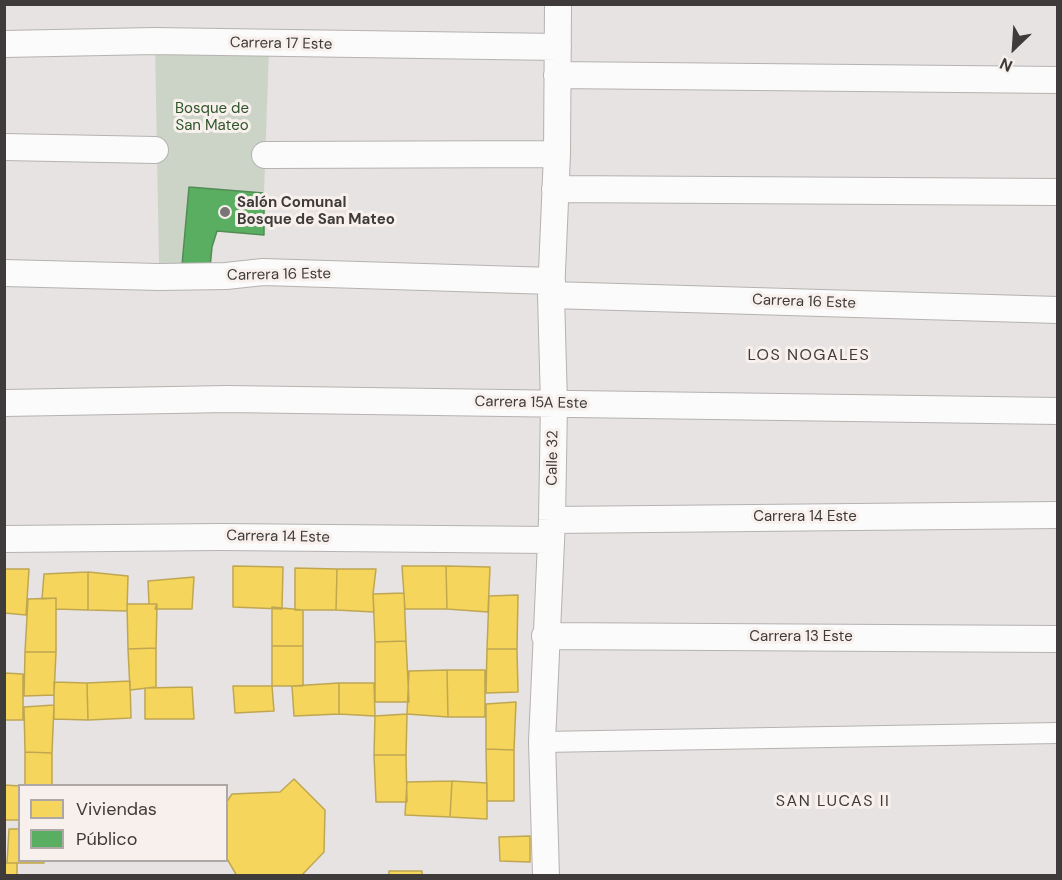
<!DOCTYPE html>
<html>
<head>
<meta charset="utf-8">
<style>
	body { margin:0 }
	#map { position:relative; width:1062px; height:880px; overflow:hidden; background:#e7e3e2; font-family:"DM Sans",sans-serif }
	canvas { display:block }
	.frame { position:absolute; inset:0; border:6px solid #3e3b3a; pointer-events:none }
	.legend { position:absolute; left:18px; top:784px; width:210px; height:78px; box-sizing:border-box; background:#f7f0ec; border:2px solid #ada8a5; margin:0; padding:8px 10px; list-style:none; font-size:18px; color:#3e3b3a }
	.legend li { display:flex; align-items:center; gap:12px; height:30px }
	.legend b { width:30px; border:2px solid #ada8a5 }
	.north { position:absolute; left:984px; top:18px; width:60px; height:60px; -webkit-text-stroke:4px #f7f0ec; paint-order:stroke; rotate:205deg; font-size:16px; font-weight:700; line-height:24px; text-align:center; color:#3e3b3a }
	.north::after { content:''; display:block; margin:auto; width:21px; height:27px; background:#3e3b3a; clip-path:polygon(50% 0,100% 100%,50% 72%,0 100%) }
</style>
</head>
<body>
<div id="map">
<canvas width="1062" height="880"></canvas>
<div class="frame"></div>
<ul class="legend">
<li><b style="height:16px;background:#f6d55c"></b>Viviendas</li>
<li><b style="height:16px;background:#5aae61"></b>Público</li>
</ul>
<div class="north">N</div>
</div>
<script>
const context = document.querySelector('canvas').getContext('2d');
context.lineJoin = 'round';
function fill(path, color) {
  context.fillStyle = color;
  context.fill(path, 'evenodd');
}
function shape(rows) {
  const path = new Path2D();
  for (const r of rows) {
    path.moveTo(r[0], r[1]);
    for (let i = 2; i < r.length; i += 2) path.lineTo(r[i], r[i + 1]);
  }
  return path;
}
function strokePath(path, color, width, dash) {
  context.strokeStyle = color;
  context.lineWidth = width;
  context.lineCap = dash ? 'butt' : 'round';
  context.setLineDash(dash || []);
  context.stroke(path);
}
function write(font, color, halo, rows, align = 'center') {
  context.font = font + ' "DM Sans",sans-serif';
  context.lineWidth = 6;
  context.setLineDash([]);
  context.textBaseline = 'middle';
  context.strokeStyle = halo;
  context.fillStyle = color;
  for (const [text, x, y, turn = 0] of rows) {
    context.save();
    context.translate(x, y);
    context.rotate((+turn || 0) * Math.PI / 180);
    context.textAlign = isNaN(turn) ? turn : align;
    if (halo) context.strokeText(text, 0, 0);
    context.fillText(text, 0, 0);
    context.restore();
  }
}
fill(shape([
	[155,45,269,49,264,193,189,187,182,265,159,263]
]), '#ccd4c8');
const homes = shape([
	[233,566,283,567,282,609,233,607,233,566],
	[402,566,446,566,447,609,405,609,402,566],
	[446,566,490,567,488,612,447,609,446,566],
	[295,568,337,569,336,610,295,610,295,568],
	[4,569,29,569,26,615,4,613,4,569],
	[337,569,376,569,373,594,374,612,336,610,337,569],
	[88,572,128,576,127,611,88,610,88,572],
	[88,572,88,610,56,609,56,598,42,599,44,574,88,572],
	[194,577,192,609,155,609,157,604,149,604,148,581,194,577],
	[404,593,406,641,375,642,373,594,404,593],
	[518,595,517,649,487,649,489,596,518,595],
	[56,598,56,652,25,652,28,599,56,598],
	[127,604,157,604,156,648,128,649,127,604],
	[272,607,303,610,303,646,272,646,272,607],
	[406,641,409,702,375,702,375,642,406,641],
	[272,646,303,646,303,686,272,686,272,646],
	[156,648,156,687,130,690,128,649,156,648],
	[487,649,517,649,518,692,486,693,487,649],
	[25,652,56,652,54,695,24,696,25,652],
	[447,670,485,670,485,717,448,717,447,670],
	[447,670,448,717,407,714,409,671,447,670],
	[4,673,23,674,23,720,4,720,4,673],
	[130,681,131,718,88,720,87,683,130,681],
	[54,682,87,683,88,720,54,719,54,682],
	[339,683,374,683,375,716,339,714,339,683],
	[339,683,339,714,294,716,292,686,339,683],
	[233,686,272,686,274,711,235,713,233,686],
	[192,687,194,719,145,719,145,688,192,687],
	[516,702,514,750,486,749,486,704,516,702],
	[54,705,52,753,25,752,24,707,54,705],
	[407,714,406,755,374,755,375,716,407,714],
	[486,749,514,750,514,801,487,801,486,749],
	[25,752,52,753,52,786,25,786,25,752],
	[374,755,406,755,407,802,376,802,374,755],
	[294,779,325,810,324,852,301,876,237,876,226,857,226,803,232,794,280,792,294,779],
	[452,781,487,783,487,819,450,817,452,781],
	[452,781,450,817,405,815,407,782,452,781],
	[4,785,21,786,20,786,20,820,4,820,4,785],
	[9,829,20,829,20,860,44,860,44,863,7,863,9,829],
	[530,836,530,862,500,861,499,837,530,836],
	[4,863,17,863,17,876,4,876,4,863],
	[389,871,422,871,422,876,389,876,389,871]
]);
fill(homes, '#f6d55c');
strokePath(homes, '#bfa752', 1.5);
const public = shape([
	[189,187,264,193,264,235,217,231,212,247,210,268,182,265,189,187]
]);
fill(public, '#5aae61');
strokePath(public, '#528c55', 1.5);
const pedestrian = shape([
	[542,742,1058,733]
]);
const minor = shape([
	[4,44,154,41,558,47],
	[557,75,1058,80],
	[4,147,155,150],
	[265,155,557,154],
	[555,189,1058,192],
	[4,273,159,277,226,276,263,272,552,281],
	[551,295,1058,310],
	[4,403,228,399,1058,411],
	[552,520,1058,515],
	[4,539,221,537,551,540],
	[545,636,1058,639],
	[546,876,542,742,552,520,554,404,551,295,557,154,558,4]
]);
strokePath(pedestrian, '#b5b2b0', 22);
strokePath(minor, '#b5b2b0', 28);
strokePath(pedestrian, '#fbfbfb', 20);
strokePath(minor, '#fbfbfb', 26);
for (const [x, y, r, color] of [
	[225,212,6,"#797675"]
]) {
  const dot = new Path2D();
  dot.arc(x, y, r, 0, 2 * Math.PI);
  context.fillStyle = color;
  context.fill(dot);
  strokePath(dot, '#f7f0ec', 2);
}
write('15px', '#3e3b3a', '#f7f0ec', [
	["Carrera 17 Este",281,44,1],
	["Carrera 16 Este",279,275,-1],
	["Carrera 16 Este",804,302,2],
	["Carrera 15A Este",531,403,1],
	["Calle 32",553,458,-89],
	["Carrera 14 Este",805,517],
	["Carrera 14 Este",278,537,1],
	["Carrera 13 Este",801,637]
]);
write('15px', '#2e542a', '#f7f0ec', [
	["Bosque de",212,109],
	["San Mateo",212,126]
]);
write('bold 15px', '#3e3b3a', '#f7f0ec', [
	["Salón Comunal",237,203],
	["Bosque de San Mateo",237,220]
], 'left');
context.letterSpacing = '1.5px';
write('16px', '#3e3b3a', '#f7f0ec', [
	["LOS NOGALES",809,356],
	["SAN LUCAS II",833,802]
]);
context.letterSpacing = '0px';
</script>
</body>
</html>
